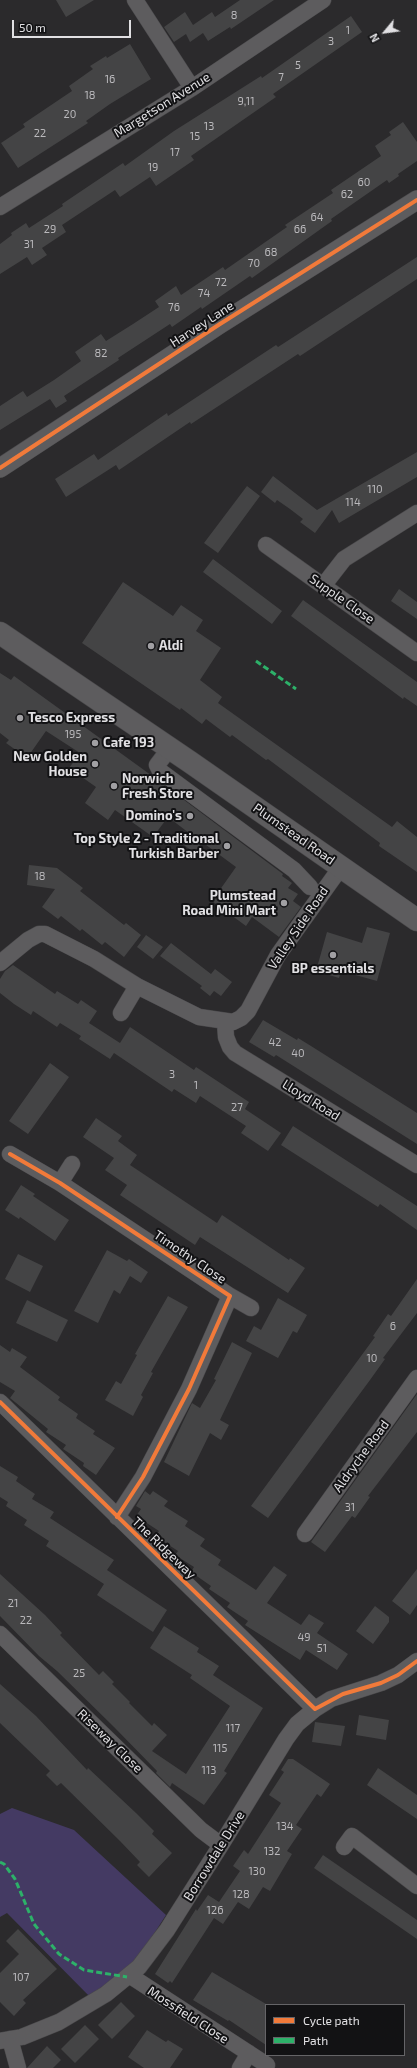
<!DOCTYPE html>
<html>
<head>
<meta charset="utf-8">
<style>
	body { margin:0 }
	#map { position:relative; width:417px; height:2068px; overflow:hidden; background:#2b2a2c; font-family:"Exo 2",sans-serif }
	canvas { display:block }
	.legend { position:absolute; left:265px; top:2004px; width:140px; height:52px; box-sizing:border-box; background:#121214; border:1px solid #656467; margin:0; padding:5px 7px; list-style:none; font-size:12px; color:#e1e0e3 }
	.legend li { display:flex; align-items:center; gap:8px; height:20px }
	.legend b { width:20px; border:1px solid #656467 }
	.north { position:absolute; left:365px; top:12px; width:40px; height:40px; -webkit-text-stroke:3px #121214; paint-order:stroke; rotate:241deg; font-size:11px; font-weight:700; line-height:16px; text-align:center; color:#e1e0e3 }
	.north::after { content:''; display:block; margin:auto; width:14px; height:18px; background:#e1e0e3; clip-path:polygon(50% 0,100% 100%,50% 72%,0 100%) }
	.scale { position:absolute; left:12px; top:20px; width:119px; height:18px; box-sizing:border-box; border:2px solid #e1e0e3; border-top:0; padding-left:5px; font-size:12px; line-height:14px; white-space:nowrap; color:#e1e0e3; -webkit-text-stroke:3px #121214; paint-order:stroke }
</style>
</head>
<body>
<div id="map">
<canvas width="417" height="2068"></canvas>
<ul class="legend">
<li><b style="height:5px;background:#f17a3a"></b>Cycle path</li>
<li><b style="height:5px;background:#2db169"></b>Path</li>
</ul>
<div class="north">N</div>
<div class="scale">50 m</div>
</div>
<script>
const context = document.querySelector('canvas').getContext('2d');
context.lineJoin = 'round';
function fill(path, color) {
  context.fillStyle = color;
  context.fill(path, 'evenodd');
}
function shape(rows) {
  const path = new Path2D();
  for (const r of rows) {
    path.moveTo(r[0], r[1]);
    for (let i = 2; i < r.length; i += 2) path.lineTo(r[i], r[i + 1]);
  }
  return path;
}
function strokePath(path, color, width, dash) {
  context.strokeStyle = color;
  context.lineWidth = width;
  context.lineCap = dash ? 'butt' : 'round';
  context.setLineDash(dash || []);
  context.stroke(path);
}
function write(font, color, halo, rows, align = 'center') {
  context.font = font + ' "Exo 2",sans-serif';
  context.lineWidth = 4;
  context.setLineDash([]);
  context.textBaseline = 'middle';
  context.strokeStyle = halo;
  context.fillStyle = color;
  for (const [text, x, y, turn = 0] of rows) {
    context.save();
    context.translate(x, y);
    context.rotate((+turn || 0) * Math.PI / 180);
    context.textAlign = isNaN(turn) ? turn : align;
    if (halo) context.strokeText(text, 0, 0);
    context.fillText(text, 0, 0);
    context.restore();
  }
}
fill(shape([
	[12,1808,74,1830,166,1915,132,1968,94,2001,7,1913,0,1917,0,1814]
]), '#443a63');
fill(shape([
	[56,0,94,0,66,17],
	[240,0,274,0,231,29,230,27,208,41,203,33,190,42,186,34,174,42,164,27,185,12,193,25,212,12,215,17],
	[351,16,362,32,273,94,276,97,191,156,194,160,156,186,150,177,120,197,115,190,62,225,66,232,42,248,47,255,32,265,27,257,0,274,0,244,12,235,11,233,26,223,29,228,63,206,62,204,123,163,125,166,174,131,261,76,262,78],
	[130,44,151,79,110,104,86,121,88,123,18,168,1,143,25,127,23,124,72,91,69,86,93,69,90,66,106,56,107,58],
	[403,122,417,142,417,161,398,174,399,176,389,183,387,180,331,219,332,221,252,278,250,276,202,309,201,307,172,327,170,324,118,358,119,360,64,396,67,401,56,408,50,399,0,430,0,406,23,391,27,397,54,380,81,361,75,352,101,334,106,341,133,324,159,307,155,301,176,286,181,295,223,267,225,270,287,227,285,225,333,193,331,190,381,156,375,146,391,135,389,132],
	[417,257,417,279,300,356,298,354,191,424,190,422,119,470,116,465,66,497,55,479,94,454,98,460,167,413,168,416,276,345,278,347],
	[417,452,417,477,339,523,332,510,315,533,300,522,303,519,290,509,277,500,275,503,261,492,273,476,317,510],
	[247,486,260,496,218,553,204,543],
	[213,559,282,611,272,624,203,572],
	[123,582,173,616,181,605,203,620,196,631,221,648,200,680,222,697,218,703,392,827,397,821,417,837,417,872,379,846,380,843,268,759,266,760,232,735,230,737,206,719,202,724,181,708,180,710,82,643],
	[399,589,417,602,417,619,391,601],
	[303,600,417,682,417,706,404,697,403,699,291,616],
	[0,673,11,680,14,676,144,770,283,874,282,876,292,883,288,888,298,894,293,901,301,907,279,937,252,917,246,926,212,901,236,867,202,842,195,853,181,843,189,833,168,817,153,837,115,810,108,820,85,803,96,787,69,768,80,753,46,731,27,758,6,743,9,740,0,733],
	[29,865,57,868,83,888,80,891,124,925,126,923,141,935,124,957,105,942,102,945,82,929,80,931,61,916,58,919,42,907,55,889,27,885],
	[367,927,390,933,377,981,341,971,339,978,316,971,327,932,362,943],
	[146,935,163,947,153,959,137,947],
	[171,943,211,974,215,969,232,982,221,996,214,991,210,996,200,988,202,986,160,956],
	[13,965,55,994,57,991,78,1004,81,1000,97,1011,89,1023,120,1043,130,1027,194,1070,196,1067,249,1102,245,1109,281,1133,268,1151,241,1133,246,1126,200,1096,196,1103,174,1089,172,1092,114,1053,110,1059,79,1039,81,1036,60,1023,57,1027,33,1011,31,1015,14,1004,0,993,0,979,5,971],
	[263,1020,297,1040,298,1038,311,1046,417,1113,417,1144,276,1055,274,1057,249,1042],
	[50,1063,69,1077,28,1134,9,1121],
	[96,1118,122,1136,118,1141,137,1155,130,1165,217,1223,222,1215,289,1260,290,1258,305,1268,288,1293,200,1237,195,1245,120,1195,127,1185,105,1170,114,1158,83,1137],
	[293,1126,417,1206,417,1230,380,1204,378,1207,281,1145],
	[21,1185,35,1194,33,1196,69,1220,55,1241,20,1217,19,1219,5,1210],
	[107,1250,127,1261,129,1259,148,1272,141,1283,130,1276,120,1294,114,1290,98,1323,74,1311],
	[18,1254,43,1266,30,1292,5,1279],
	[417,1279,417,1313,383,1358,385,1359,370,1380,268,1518,251,1506,375,1337,373,1336,388,1314,391,1316],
	[168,1296,188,1307,151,1372,153,1373,141,1395,143,1397,133,1416,105,1400,116,1381,121,1384,137,1355,135,1354],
	[278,1298,307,1315,297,1333,293,1331,278,1358,246,1341,254,1326,261,1330],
	[27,1300,68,1320,57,1342,16,1323],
	[232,1342,252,1353,220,1420,229,1425,221,1440,210,1433,189,1476,164,1462,192,1403,200,1408,216,1380,214,1379],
	[0,1345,10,1352,12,1348,27,1357,20,1367,60,1397,58,1400,78,1414,76,1418,95,1431,93,1434,115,1448,96,1475,83,1466,84,1463,63,1449,66,1445,46,1432,48,1429,10,1398,15,1391,0,1382],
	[417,1394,417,1432,368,1496,370,1497,355,1518,352,1516,325,1552,311,1542],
	[0,1466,18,1477,16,1481,35,1494,32,1499,54,1512,50,1518,114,1560,107,1570,167,1610,153,1632,97,1595,104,1584,46,1546,49,1541,24,1525,27,1520,6,1506,8,1502,0,1497],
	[145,1491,150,1495,153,1491,168,1501,164,1506,188,1521,185,1526,205,1539,200,1546,221,1560,218,1565,256,1590,274,1566,287,1575,267,1603,301,1625,309,1614,324,1623,317,1633,348,1654,337,1670,306,1650,300,1660,245,1625,248,1621,227,1607,230,1603,209,1589,211,1586,191,1572,194,1567,175,1555,178,1551,155,1536,159,1531,136,1516,141,1509,136,1506],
	[417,1569,417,1605,410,1615,392,1601],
	[0,1574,45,1615,62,1633,60,1635,99,1675,103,1671,114,1682,112,1684,130,1702,129,1703,152,1726,154,1723,167,1735,152,1751,186,1774,230,1706,190,1678,192,1675,150,1648,164,1626,199,1648,197,1652,219,1666,213,1675,263,1708,224,1771,227,1773,204,1805,172,1783,170,1787,156,1773,157,1771,114,1727,57,1671,39,1656,0,1616],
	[375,1606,389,1617,389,1622,373,1644,356,1631],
	[0,1684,36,1716,87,1770,88,1768,136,1813,154,1831,152,1834,172,1853,149,1877,137,1865,140,1862,120,1841,61,1783,57,1786,46,1775,50,1771,0,1723],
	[359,1715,389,1720,386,1740,356,1735],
	[315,1722,345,1726,341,1746,312,1742],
	[288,1759,293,1759,330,1784,321,1797,317,1794,296,1825,302,1829,287,1851,292,1854,270,1891,263,1887,249,1909,238,1902,223,1924,214,1918,172,1983,170,1981,168,1983,155,1974,196,1909,197,1911,208,1895,219,1902,240,1871,233,1866,244,1850,248,1854,281,1803,269,1795,284,1772,281,1770],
	[378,1768,417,1795,417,1819,367,1785],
	[323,1855,417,1920,417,1939,314,1868],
	[18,1929,57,1969,23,2000,26,2003,14,2016,0,2002,0,1973,19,1954,6,1941],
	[212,1972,266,2004,266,2045,229,2020,228,2021,193,2000],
	[121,2002,135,2016,112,2039,98,2025],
	[85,2025,99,2039,75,2063,61,2049],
	[147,2030,166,2042,168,2040,183,2049,170,2068,144,2068,128,2057],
	[47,2046,61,2060,53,2068,27,2068]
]), '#444445');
const minor = shape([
	[135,0,192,88],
	[0,207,192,88,323,0],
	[266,545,417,653],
	[323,586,344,559,417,513],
	[170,748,157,765,160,771,294,870,310,887],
	[0,963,28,940,39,934,45,934,94,959,137,986,199,1017,233,1022,241,1018,248,1011,278,955,341,867],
	[121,1013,137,986],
	[225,1022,226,1037,230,1047,235,1053,417,1165],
	[10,1154,60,1183,230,1296,189,1389,143,1477,117,1517],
	[60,1183,72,1164],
	[230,1296,251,1308],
	[0,1402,315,1709],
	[305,1534,417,1378],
	[0,1634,201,1830,221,1845],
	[344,1847,352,1836,417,1886],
	[129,1975,267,2065],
	[10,2039,18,2068],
	[0,2041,22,2037,59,2022,106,1994,139,1967,167,1930,221,1845,286,1739,297,1724,315,1709,331,1699,381,1683,398,1675,417,1661],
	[240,2068,249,2053]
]);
const tertiary = shape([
	[0,468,220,324,417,200]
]);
const secondary = shape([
	[0,633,190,762,417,920]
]);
strokePath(minor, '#49484a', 17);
strokePath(tertiary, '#49484a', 20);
strokePath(secondary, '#49484a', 23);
strokePath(minor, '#5d5c5e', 16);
strokePath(tertiary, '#5d5c5e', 19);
strokePath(secondary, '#5d5c5e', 22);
strokePath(shape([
	[256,661,296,689],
	[0,1862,4,1864,15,1879,34,1924,59,1954,84,1970,127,1977]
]), '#2db169', 3, [6, 3]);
strokePath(shape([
	[0,468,220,324,417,200],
	[10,1154,60,1183,230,1296,189,1389,143,1477,117,1517],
	[0,1402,315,1709,343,1694,381,1683,398,1675,417,1661]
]), '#f17a3a', 4);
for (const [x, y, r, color] of [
	[151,646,4,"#a1a0a3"],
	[20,718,4,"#a1a0a3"],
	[95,743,4,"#a1a0a3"],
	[95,764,4,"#a1a0a3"],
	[114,786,4,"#a1a0a3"],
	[190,816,4,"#a1a0a3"],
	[227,846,4,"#a1a0a3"],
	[284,903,4,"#a1a0a3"],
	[333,955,4,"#a1a0a3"]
]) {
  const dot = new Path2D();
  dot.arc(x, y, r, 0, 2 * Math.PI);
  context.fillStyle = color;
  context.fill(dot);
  strokePath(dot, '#121214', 1.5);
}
write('11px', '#bab9bc', null, [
	["8",234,15],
	["1",348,30],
	["3",331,41],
	["5",298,65],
	["7",281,77],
	["16",110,79],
	["18",90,95],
	["9,11",246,101],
	["20",70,114],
	["13",209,126],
	["22",40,133],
	["15",195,136],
	["17",175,152],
	["19",153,167],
	["60",364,182],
	["62",347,194],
	["64",317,217],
	["29",50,229],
	["66",300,229],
	["31",29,244],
	["68",271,252],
	["70",254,263],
	["72",221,282],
	["74",204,293],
	["76",174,307],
	["82",101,353],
	["110",375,489],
	["114",353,502],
	["195",73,734],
	["18",40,876],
	["42",275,1042],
	["40",298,1053],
	["3",172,1074],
	["1",196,1085],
	["27",237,1107],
	["6",393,1326],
	["10",372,1358],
	["31",350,1507],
	["21",13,1603],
	["22",26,1620],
	["49",304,1637],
	["51",322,1648],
	["25",79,1673],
	["117",233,1728],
	["115",220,1748],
	["113",209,1770],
	["134",285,1826],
	["132",272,1851],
	["130",257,1871],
	["128",241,1894],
	["126",215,1910],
	["107",21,1977]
]);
write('13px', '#e1e0e3', '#121214', [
	["Margetson Avenue",162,105,-32],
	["Harvey Lane",202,324,-33],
	["Supple Close",342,599,35],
	["Plumstead Road",294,834,35],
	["Valley Side Road",298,928,-56],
	["Lloyd Road",311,1100,32],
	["Timothy Close",190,1257,34],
	["Aldryche Road",361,1456,-54],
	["The Ridgeway",164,1548,44],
	["Riseway Close",110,1741,44],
	["Borrowdale Drive",214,1856,-58],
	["Mossfield Close",188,2015,33]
]);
write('bold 13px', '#e1e0e3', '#121214', [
	["Aldi",159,646],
	["Tesco Express",28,718],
	["Cafe 193",103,743],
	["New Golden",87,757,"right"],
	["House",87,772,"right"],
	["Norwich",122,779],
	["Fresh Store",122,794],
	["Domino's",182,816,"right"],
	["Top Style 2 - Traditional",219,839,"right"],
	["Turkish Barber",219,854,"right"],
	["Plumstead",276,896,"right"],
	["Road Mini Mart",276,911,"right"],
	["BP essentials",333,969,"center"]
], 'left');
</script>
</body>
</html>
